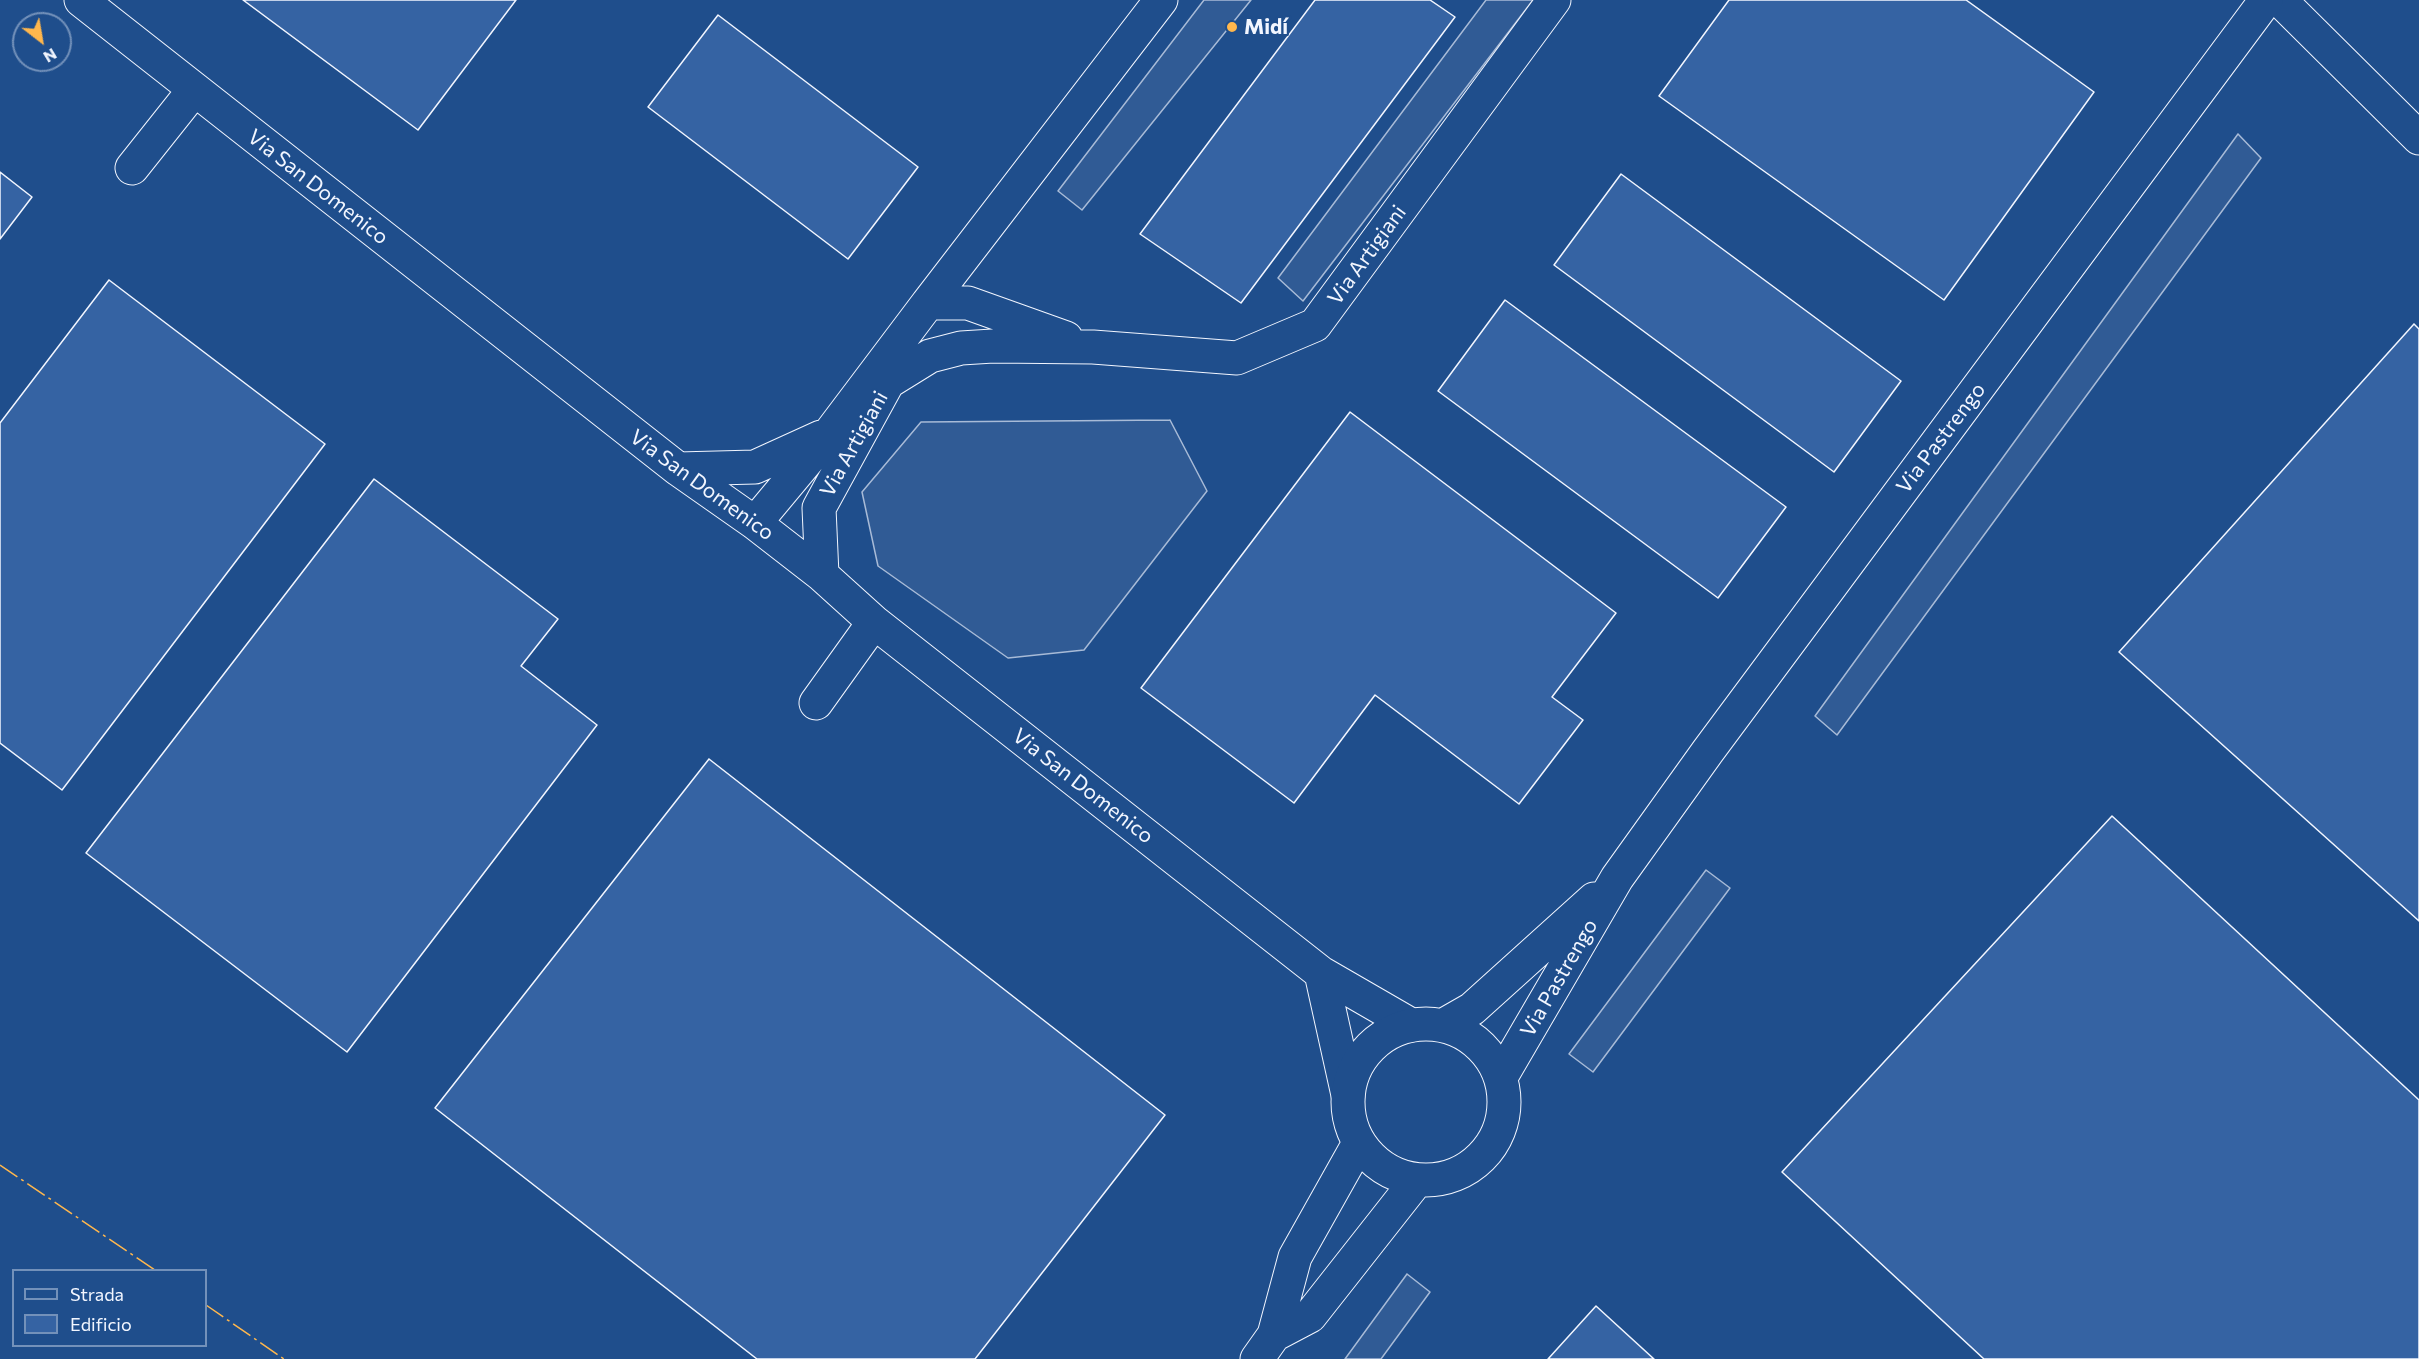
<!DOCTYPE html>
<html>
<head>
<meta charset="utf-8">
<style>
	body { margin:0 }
	#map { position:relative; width:2419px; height:1359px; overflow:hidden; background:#1f4e8c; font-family:Commissioner,sans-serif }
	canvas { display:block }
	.legend { position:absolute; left:12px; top:1269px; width:195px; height:78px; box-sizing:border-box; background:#1f4e8c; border:2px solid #7391ba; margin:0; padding:8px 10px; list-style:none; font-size:18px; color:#f2f6ff }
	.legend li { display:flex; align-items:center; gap:12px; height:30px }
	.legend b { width:30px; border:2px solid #7391ba }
	.north { position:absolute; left:12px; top:12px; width:60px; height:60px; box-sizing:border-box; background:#1f4e8c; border:2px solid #7391ba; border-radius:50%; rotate:149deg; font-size:16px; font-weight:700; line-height:24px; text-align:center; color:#f2f6ff }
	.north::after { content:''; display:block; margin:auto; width:21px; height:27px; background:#ffb74d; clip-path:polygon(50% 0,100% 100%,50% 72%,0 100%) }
</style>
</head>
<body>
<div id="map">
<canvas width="2419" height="1359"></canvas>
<ul class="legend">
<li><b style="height:8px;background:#1f4e8c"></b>Strada</li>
<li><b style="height:16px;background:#3563a3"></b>Edificio</li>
</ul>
<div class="north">N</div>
</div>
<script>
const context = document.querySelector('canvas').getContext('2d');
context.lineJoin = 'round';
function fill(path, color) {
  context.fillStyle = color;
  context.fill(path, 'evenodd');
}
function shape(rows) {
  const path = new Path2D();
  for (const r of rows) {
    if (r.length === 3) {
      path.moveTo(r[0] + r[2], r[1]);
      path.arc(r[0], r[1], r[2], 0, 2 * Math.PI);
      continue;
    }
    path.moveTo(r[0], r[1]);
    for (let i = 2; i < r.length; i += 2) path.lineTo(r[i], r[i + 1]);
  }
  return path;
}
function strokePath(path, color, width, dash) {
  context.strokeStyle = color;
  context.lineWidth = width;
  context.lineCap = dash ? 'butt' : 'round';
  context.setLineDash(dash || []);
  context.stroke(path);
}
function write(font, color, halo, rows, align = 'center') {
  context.font = font + ' Commissioner,sans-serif';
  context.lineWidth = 4.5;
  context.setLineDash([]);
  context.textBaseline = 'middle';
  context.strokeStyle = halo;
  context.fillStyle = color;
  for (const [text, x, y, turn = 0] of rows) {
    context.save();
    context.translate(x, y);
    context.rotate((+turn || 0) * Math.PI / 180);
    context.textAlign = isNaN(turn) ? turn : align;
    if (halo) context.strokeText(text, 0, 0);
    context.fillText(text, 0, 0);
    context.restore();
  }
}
const parking = shape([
	[1204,0,1251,0,1082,210,1058,191,1204,0],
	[1486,0,1533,0,1303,301,1278,278,1486,0],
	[2238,134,2261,158,1837,735,1815,716,2238,134],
	[1170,420,1207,491,1084,650,1008,658,878,566,862,492,921,422,1170,420],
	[1706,870,1730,888,1593,1072,1569,1054,1706,870],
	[1407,1274,1430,1292,1381,1359,1345,1359,1407,1274]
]);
fill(parking, '#305b95');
strokePath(parking, '#a8bbd7', 1.5);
const building = shape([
	[243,0,516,0,418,130,243,0],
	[1315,0,1430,0,1455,17,1241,303,1140,234,1315,0],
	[1729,0,1966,0,2094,92,1944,300,1659,96,1729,0],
	[718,15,918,167,848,259,648,107,718,15],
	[0,172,32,197,0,239,0,172],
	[1621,174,1901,381,1834,472,1554,265,1621,174],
	[109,280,325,444,62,790,0,743,0,423,109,280],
	[1505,300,1786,507,1718,598,1438,391,1505,300],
	[2414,324,2419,329,2419,921,2119,652,2414,324],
	[1350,412,1616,613,1552,697,1583,720,1519,804,1375,695,1294,803,1141,688,1350,412],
	[374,479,558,619,521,666,597,725,347,1052,86,853,374,479],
	[709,759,1165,1115,975,1359,757,1359,435,1108,709,759],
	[2112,816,2419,1100,2419,1359,1984,1359,1782,1172,2112,816],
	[1596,1306,1654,1359,1548,1359,1596,1306]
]);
fill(building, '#3563a3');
strokePath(building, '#f2f6ff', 1.5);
const minor = shape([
	[81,0,678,469,755,523,822,575,874,622,1321,973,1411,1025],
	[2280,0,2419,138],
	[132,168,194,90],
	[928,303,1161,0],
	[678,469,755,467,821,437],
	[755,523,830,433,928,303,968,303,1066,338],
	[822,575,819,508,888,382,930,356,961,348,993,346,1093,347,1237,358,1315,325,1554,0],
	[816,703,874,622],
	[1321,973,1348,1095]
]);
const major = shape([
	[1426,1102,78],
	[1444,1025,1472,1009,1594,899],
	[1501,1077,1617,878,1708,751,2266,0],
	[1274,1335,1310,1316,1417,1180],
	[1257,1359,1274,1335,1295,1257,1359,1143]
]);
strokePath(minor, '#f2f6ff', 35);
strokePath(major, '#f2f6ff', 35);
strokePath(minor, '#1f4e8c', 33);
strokePath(major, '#1f4e8c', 33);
strokePath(shape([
	[0,1165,155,1270],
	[206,1305,284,1359]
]), '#ffb74d', 1.5, [21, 4.5, 3, 4.5]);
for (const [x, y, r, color] of [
	[1232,27,6,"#ffb74d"]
]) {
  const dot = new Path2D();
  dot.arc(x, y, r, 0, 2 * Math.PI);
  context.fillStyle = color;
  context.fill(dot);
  strokePath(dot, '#1f4e8c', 2);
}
write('bold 21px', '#f2f6ff', '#1f4e8c', [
	["Midí",1244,27]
], 'left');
write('21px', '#f2f6ff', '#1f4e8c', [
	["Via San Domenico",318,187,38],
	["Via Artigiani",1367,255,-54],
	["Via Pastrengo",1941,438,-53],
	["Via Artigiani",854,444,-61],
	["Via San Domenico",702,485,36],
	["Via San Domenico",1083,786,38],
	["Via Pastrengo",1559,978,-60]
]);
</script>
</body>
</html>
